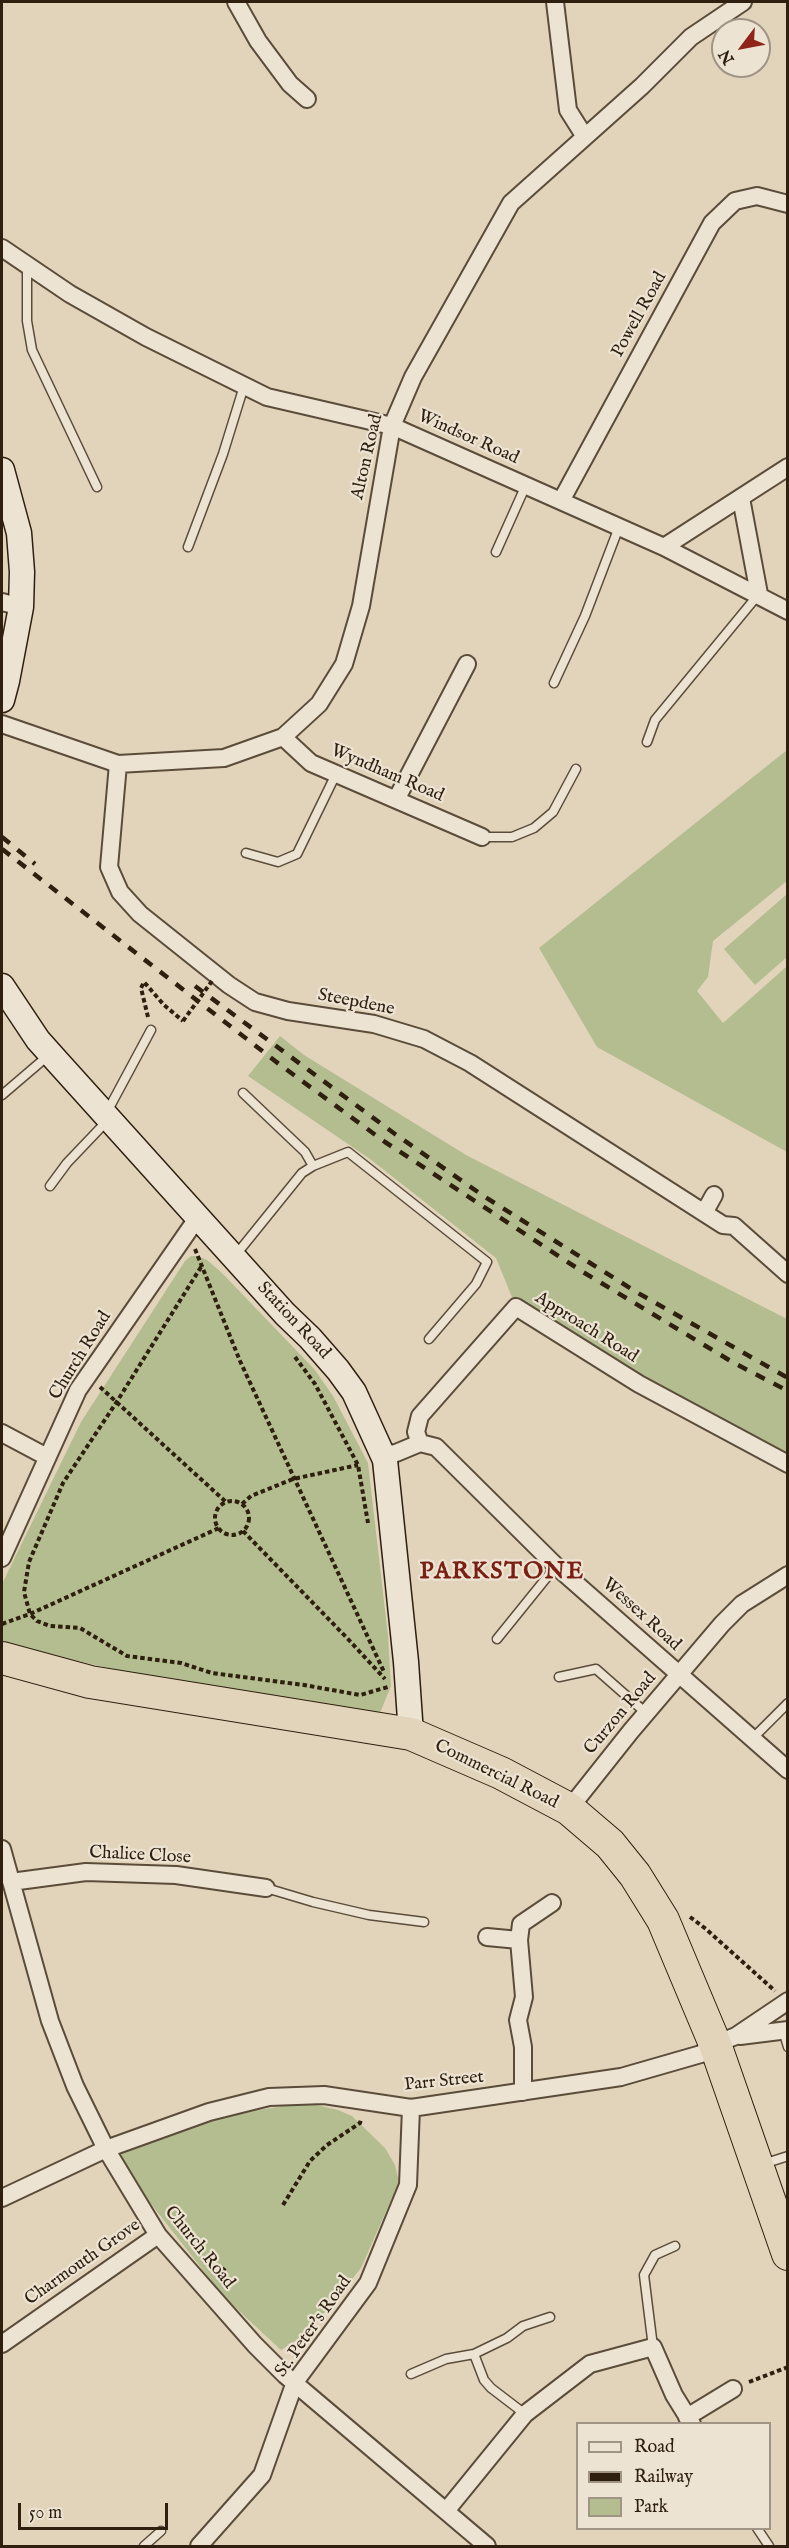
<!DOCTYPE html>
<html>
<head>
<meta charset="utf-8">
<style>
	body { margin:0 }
	#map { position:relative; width:789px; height:2548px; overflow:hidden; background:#e2d4bb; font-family:"IM FELL English",serif }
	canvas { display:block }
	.frame { position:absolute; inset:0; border:3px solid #2e1f0f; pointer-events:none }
	.legend { position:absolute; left:576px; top:2422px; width:195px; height:108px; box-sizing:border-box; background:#ece3d3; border:2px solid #a09585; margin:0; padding:8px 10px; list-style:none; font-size:18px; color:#2e1f0f }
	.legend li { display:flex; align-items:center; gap:12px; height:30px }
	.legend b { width:30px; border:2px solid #a09585 }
	.north { position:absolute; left:711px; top:18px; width:60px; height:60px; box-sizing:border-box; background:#ece3d3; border:2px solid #a09585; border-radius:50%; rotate:238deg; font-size:16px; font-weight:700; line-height:24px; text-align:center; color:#2e1f0f }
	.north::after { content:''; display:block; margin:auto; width:21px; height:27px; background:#8f2418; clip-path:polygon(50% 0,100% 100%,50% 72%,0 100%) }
	.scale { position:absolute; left:18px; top:2503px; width:150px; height:27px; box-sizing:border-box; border:3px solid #2e1f0f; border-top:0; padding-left:8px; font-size:18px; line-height:21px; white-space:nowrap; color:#2e1f0f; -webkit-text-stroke:4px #ece3d3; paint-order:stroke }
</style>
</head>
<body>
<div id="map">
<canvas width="789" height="2548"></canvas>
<div class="frame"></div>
<ul class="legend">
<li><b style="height:8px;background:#ece3d3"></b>Road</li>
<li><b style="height:8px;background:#2e1f0f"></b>Railway</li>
<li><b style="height:16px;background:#b3bd90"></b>Park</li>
</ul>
<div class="north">N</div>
<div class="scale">50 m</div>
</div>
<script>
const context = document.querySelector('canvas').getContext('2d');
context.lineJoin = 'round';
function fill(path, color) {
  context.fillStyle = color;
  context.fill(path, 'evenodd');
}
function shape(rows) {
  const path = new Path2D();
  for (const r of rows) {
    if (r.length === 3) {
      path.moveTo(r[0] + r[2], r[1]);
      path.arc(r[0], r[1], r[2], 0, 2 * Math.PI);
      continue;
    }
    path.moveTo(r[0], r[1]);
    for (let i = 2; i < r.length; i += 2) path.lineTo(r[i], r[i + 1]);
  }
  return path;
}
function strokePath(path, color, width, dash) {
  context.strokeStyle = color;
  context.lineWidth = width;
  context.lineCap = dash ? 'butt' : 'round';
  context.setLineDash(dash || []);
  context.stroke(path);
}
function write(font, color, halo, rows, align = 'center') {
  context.font = font + ' "IM FELL English",serif';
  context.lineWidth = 4.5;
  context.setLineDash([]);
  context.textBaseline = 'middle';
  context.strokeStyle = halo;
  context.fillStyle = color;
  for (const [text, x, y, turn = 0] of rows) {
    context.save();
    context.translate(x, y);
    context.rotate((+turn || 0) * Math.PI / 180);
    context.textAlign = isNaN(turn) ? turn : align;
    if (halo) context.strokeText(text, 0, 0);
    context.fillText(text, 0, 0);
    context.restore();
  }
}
fill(shape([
	[787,750,787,881,713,941,708,977,697,991,723,1023,786,967,787,968,787,1152,597,1047,539,948],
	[787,894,787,957,755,985,724,949],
	[280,1036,304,1055,466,1155,787,1319,787,1464,516,1307,496,1258,370,1159,248,1076],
	[191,1256,198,1256,207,1260,222,1273,315,1370,333,1396,368,1463,388,1636,391,1686,380,1713,228,1690,117,1670,11,1646,2,1641,2,1584,81,1422,185,1261],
	[289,2105,317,2105,338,2110,352,2116,385,2148,395,2165,399,2182,361,2268,328,2309,297,2340,281,2350,224,2297,122,2167,119,2159,123,2153,223,2116]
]), '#b3bd90');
const lane = shape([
	[27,266,27,321,32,350,97,487],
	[188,547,223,454,244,386],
	[496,552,526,485],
	[554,683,585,616,619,527],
	[647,742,655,720,758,595],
	[482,837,512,837,534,828,553,812,576,769],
	[246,853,278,862,297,854,336,774],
	[243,1093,305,1152,313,1166],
	[2,1095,50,1054],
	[107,1112,151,1030],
	[50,1186,67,1163,107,1121],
	[235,1256,302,1173,313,1166,348,1152,487,1262,476,1284,429,1339],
	[497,1639,556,1566],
	[559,1677,596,1669,646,1713],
	[752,1739,788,1703],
	[266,1888,313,1902,369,1915,424,1922],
	[783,2030,788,2047],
	[763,2164,788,2156],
	[653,2347,644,2275,655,2255,675,2246],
	[474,2354,507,2338,523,2326,550,2317],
	[411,2374,446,2359,474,2354,484,2380,491,2388,525,2414],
	[757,2528,769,2546],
	[144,2546,161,2531]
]);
const street = shape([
	[236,2,258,41,290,84,307,99],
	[555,2,568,110,585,137],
	[2,248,70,294,146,337,267,397,392,426,664,547,788,611],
	[741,498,759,594],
	[561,501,712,223,735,201,757,196,788,204],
	[664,547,788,467],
	[2,602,21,607],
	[2,724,118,764,224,758,283,737,319,704,344,664,361,606,392,426,413,377,511,203,642,86,691,37,743,2],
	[283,737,311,763,482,837],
	[118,764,109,867,120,892,140,914,229,985,255,1002,288,1011,374,1024,424,1039,470,1063,723,1225,734,1226,788,1274],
	[397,798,467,664],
	[704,1213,714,1195],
	[2,1433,47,1457],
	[420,1443,416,1432,420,1416,516,1307,639,1384,788,1464],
	[383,1455,396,1453,420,1443,436,1447,556,1566,788,1770],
	[2,1558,78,1390,198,1217],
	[569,1809,631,1731,722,1624,742,1604,788,1575],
	[2,1849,50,2021,75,2086,106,2149,158,2235,255,2345,285,2375,487,2546],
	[11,1882,86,1872,176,1875,266,1888],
	[487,1937,519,1940,524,1997,518,2020,523,2047,523,2092],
	[519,1940,521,1924,552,1903],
	[740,2036,788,2030],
	[2,2198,106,2149,209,2112,269,2097,324,2095,411,2108,621,2077,701,2054,715,2044,736,2036,788,2001],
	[2,2344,158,2235],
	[687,2417,733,2389],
	[446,2511,525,2414,590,2364,653,2347,674,2395,692,2424],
	[199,2546,262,2475,295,2382,368,2283,408,2185,411,2108]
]);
const secondary = shape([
	[2,470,19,533,22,572,21,607,7,681,2,700],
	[2,986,38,1040,55,1059,285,1314,310,1338,338,1370,354,1392,385,1460,406,1662,411,1734]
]);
const highway = shape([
	[2,1658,90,1682,411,1734,501,1773,569,1809,610,1844,635,1875,663,1920,715,2044,788,2254]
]);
strokePath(lane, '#5b4c3a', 11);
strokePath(street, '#5b4c3a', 20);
strokePath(secondary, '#2e1f0f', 27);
strokePath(highway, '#2e1f0f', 34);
strokePath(shape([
	[148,1017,141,988,144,982,164,1005,183,1021],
	[195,1249,240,1361,384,1672],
	[201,1267,116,1403,63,1483,29,1562,24,1592,30,1614,37,1621,50,1626,80,1628,127,1656,181,1663,212,1673,304,1685,360,1695,388,1687],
	[295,1357,315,1384,358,1465,368,1523],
	[100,1387,226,1502],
	[232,1518,17],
	[242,1504,251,1496,293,1479,358,1465],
	[243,1531,348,1639,385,1679],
	[2,1624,30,1614,219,1528],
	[690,1917,706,1929,775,1991],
	[283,2205,310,2161,327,2145,360,2123,361,2119],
	[217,2277,225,2268],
	[749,2382,788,2367]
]), '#2e1f0f', 4, [4.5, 3]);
strokePath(lane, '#ece3d3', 8);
strokePath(street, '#ece3d3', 16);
strokePath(secondary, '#ece3d3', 24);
strokePath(highway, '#e2d4bb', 32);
strokePath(shape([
	[2,837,35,864],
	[2,849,279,1064,385,1142,583,1272,734,1363,788,1391],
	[195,986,395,1134,485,1197,638,1293,788,1378]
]), '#2e1f0f', 4.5, [10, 10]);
strokePath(shape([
	[183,1021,212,981]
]), '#2e1f0f', 4, [4.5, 3]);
write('18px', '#2e1f0f', '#ece3d3', [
	["Powell Road",640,315,-61],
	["Windsor Road",468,438,24],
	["Alton Road",368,457,-77],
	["Wyndham Road",387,774,23],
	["Steepdene",356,1003,11],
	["Station Road",293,1321,47],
	["Approach Road",586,1328,32],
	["Church Road",81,1356,-58],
	["Wessex Road",641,1615,42],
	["Curzon Road",621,1714,-50],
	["Commercial Road",496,1775,26],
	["Chalice Close",140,1856,3],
	["Parr Street",444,2082,-6],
	["Church Road",199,2248,51],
	["Charmouth Grove",83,2263,-35],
	["St. Peter's Road",314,2327,-55]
]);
context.letterSpacing = '1.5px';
write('bold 24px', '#7a1f14', '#ece3d3', [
	["PARKSTONE",502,1573]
]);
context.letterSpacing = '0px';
</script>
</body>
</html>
